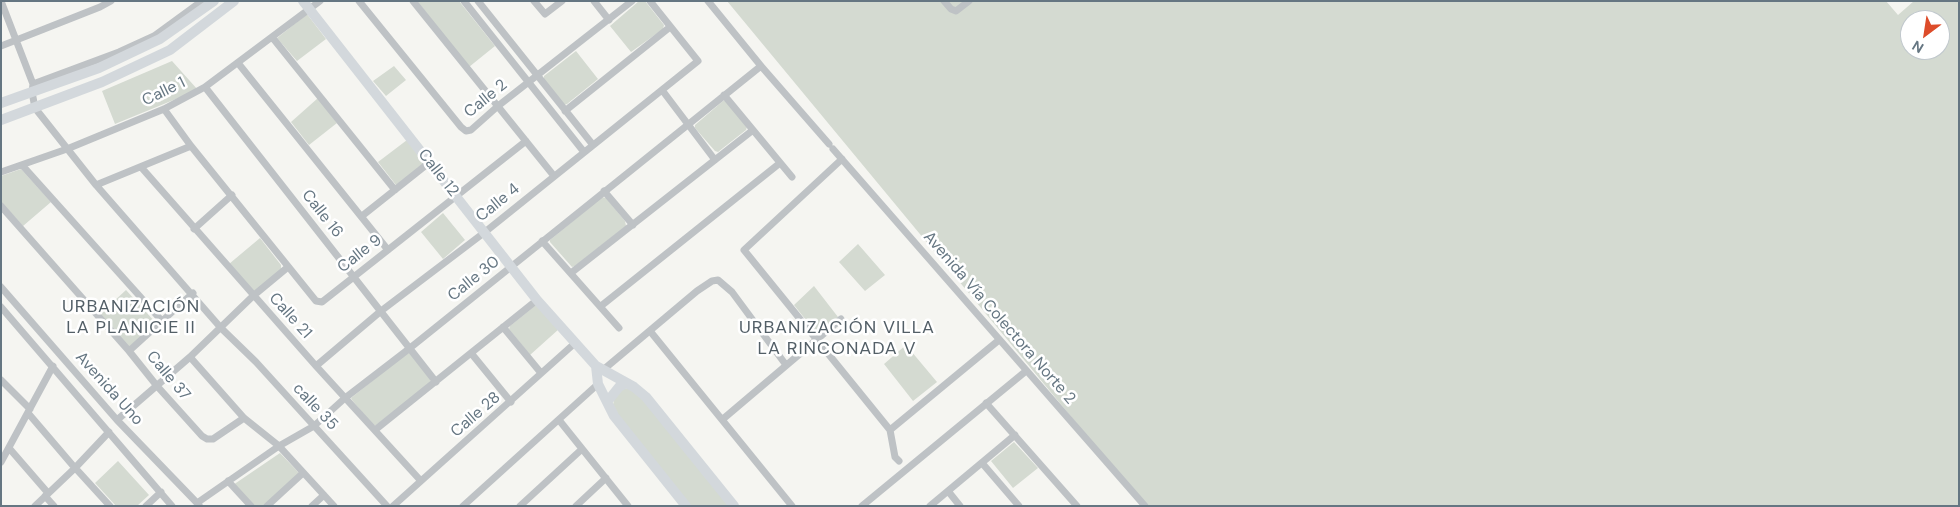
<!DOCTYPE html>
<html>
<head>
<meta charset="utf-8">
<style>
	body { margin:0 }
	#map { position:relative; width:1960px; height:507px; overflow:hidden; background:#f5f5f1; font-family:"DM Sans",sans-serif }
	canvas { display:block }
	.frame { position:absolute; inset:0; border:2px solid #657682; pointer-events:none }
	.north { position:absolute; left:1900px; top:10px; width:50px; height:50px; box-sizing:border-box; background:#fff; border:1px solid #c1c8cd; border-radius:50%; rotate:211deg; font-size:14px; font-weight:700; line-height:20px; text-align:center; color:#657682 }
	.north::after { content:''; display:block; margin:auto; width:18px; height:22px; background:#dd4c2a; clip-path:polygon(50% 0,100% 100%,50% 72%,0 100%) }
</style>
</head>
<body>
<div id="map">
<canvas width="1960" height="507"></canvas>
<div class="frame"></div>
<div class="north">N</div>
</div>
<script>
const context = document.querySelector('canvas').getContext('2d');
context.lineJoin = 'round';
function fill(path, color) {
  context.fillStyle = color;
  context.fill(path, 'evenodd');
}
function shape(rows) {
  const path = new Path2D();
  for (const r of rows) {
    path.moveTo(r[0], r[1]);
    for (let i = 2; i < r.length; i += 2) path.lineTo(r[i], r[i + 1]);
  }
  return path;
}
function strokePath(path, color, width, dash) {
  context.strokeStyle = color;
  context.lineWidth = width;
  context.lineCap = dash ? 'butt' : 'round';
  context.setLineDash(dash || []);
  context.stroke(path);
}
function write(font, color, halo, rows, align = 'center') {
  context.font = font + ' "DM Sans",sans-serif';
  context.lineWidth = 5;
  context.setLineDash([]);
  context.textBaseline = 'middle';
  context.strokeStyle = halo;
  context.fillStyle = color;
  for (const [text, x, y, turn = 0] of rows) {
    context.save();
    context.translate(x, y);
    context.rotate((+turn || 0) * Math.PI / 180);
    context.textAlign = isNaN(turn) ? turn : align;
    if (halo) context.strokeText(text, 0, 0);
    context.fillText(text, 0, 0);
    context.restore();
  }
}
fill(shape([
	[417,1,459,1,495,46,469,67],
	[639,1,645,1,664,25,663,29,631,52,610,26],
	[727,1,1886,1,1898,15,1914,1,1959,1,1959,506,1145,506],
	[1910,20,1940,20,1940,50,1910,50],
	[307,14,326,39,297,61,277,38],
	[576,51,598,79,567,104,564,105,544,80,544,76],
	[172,61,198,90,115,124,102,91],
	[394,66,406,80,386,96,373,81],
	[318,98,337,123,309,145,291,122],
	[723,101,726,101,747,127,746,130,718,152,715,151,695,128,695,125],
	[407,140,424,161,423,165,396,185,378,162],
	[21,169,51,202,23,226,1,202,1,176],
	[602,197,606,198,625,221,626,226,575,266,572,267,550,242,550,240],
	[443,213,465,240,443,259,421,232],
	[260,238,281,265,281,269,255,291,253,291,229,264],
	[858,244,885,275,865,291,839,262],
	[814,286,838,317,817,334,794,305],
	[126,290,155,322,154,326,129,347,100,314],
	[536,305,559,329,530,355,509,329,510,326],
	[906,345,937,382,913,401,884,364],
	[408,352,411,353,431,379,430,383,376,425,373,425,352,400,351,398],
	[626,388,637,392,730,506,689,506,616,415,613,405,615,394],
	[1014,442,1038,468,1013,488,991,461],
	[280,453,300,474,264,506,253,506,233,485],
	[118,461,149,495,137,506,116,506,95,483]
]), '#d4dad1');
strokePath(shape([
	[1,1,33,84,32,92,35,108,96,185,221,328,256,362,387,506],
	[359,1,461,127,466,131,471,130,498,106,632,1],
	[413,1,554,176],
	[464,1,584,152],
	[478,1,593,145],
	[534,1,545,14,562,1],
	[594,1,609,20],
	[708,1,761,66,829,144],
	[944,1,951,9,956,11,969,1],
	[272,37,395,190],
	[1,46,100,7,111,1],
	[238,63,388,250],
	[33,84,119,52,154,36,202,1],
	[205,87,436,382],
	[662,90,715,160],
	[724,95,792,177],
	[164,109,191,146,316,301,322,302,526,141],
	[565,111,670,27],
	[833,149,1145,506],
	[842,159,744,250,890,430,895,457,899,461],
	[22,165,162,321],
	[141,167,316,366,421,481],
	[1,172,67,149,164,109,205,87,320,1],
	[96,185,191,146],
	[604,191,633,225],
	[1,206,129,351,157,386,202,436,207,439,213,439,244,418],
	[362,216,430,162],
	[194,229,232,195],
	[542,241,619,328],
	[571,273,753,130],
	[1,287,117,420,199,505],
	[601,306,780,163],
	[1,307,172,506],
	[503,327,541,373],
	[650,331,792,506],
	[129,351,193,293],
	[471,353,511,402],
	[190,357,244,418,279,446,334,506],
	[316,366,381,311,485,232,698,61,650,1],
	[603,370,697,291,712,281,718,280,732,292,786,365],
	[1,380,30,409],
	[986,403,1077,506],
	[28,413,75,468],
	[723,419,841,319],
	[117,420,190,357,253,296,288,267],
	[559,420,628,506],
	[375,430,537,300],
	[890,430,999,340],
	[9,448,48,493],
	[1,462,53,366],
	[982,463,1019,506],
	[78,471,110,506],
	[228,481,251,506],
	[948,491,960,506],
	[45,496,54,506],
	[197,503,279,446,314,426,345,398,410,348,761,66],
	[35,506,75,468,109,432],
	[146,506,161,492],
	[267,506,303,473],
	[312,506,324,495],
	[393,506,575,343],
	[463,506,598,384],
	[520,506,582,449],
	[576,506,606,478],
	[862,506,1026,371],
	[930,506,1015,435]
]), '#bec2c5', 7);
strokePath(shape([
	[303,1,537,300,596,366,634,387,646,397,734,506],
	[1,103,99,68,160,39,214,1],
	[1,120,102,82,170,50,234,1],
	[596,366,598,384,614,416,686,506],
	[607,402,619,387,626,383]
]), '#d3d8dc', 10);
write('16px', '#657682', '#fff', [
	["Calle 1",164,92,-26],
	["Calle 2",486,99,-39],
	["Calle 12",438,173,52],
	["Calle 4",498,203,-39],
	["Calle 16",322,214,52],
	["Calle 9",360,254,-38],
	["Calle 30",474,279,-39],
	["Calle 21",290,316,48],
	["Avenida Vía Colectora Norte 2",999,318,49],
	["Calle 37",168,376,50],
	["Avenida Uno",109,389,48],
	["calle 35",315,407,47],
	["Calle 28",476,415,-41]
]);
context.letterSpacing = '1px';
write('18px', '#535f67', '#fff', [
	["URBANIZACIÓN",131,307],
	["LA PLANICIE II",131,328],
	["URBANIZACIÓN VILLA",837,328],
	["LA RINCONADA V",837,349]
]);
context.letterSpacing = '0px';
</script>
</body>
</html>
